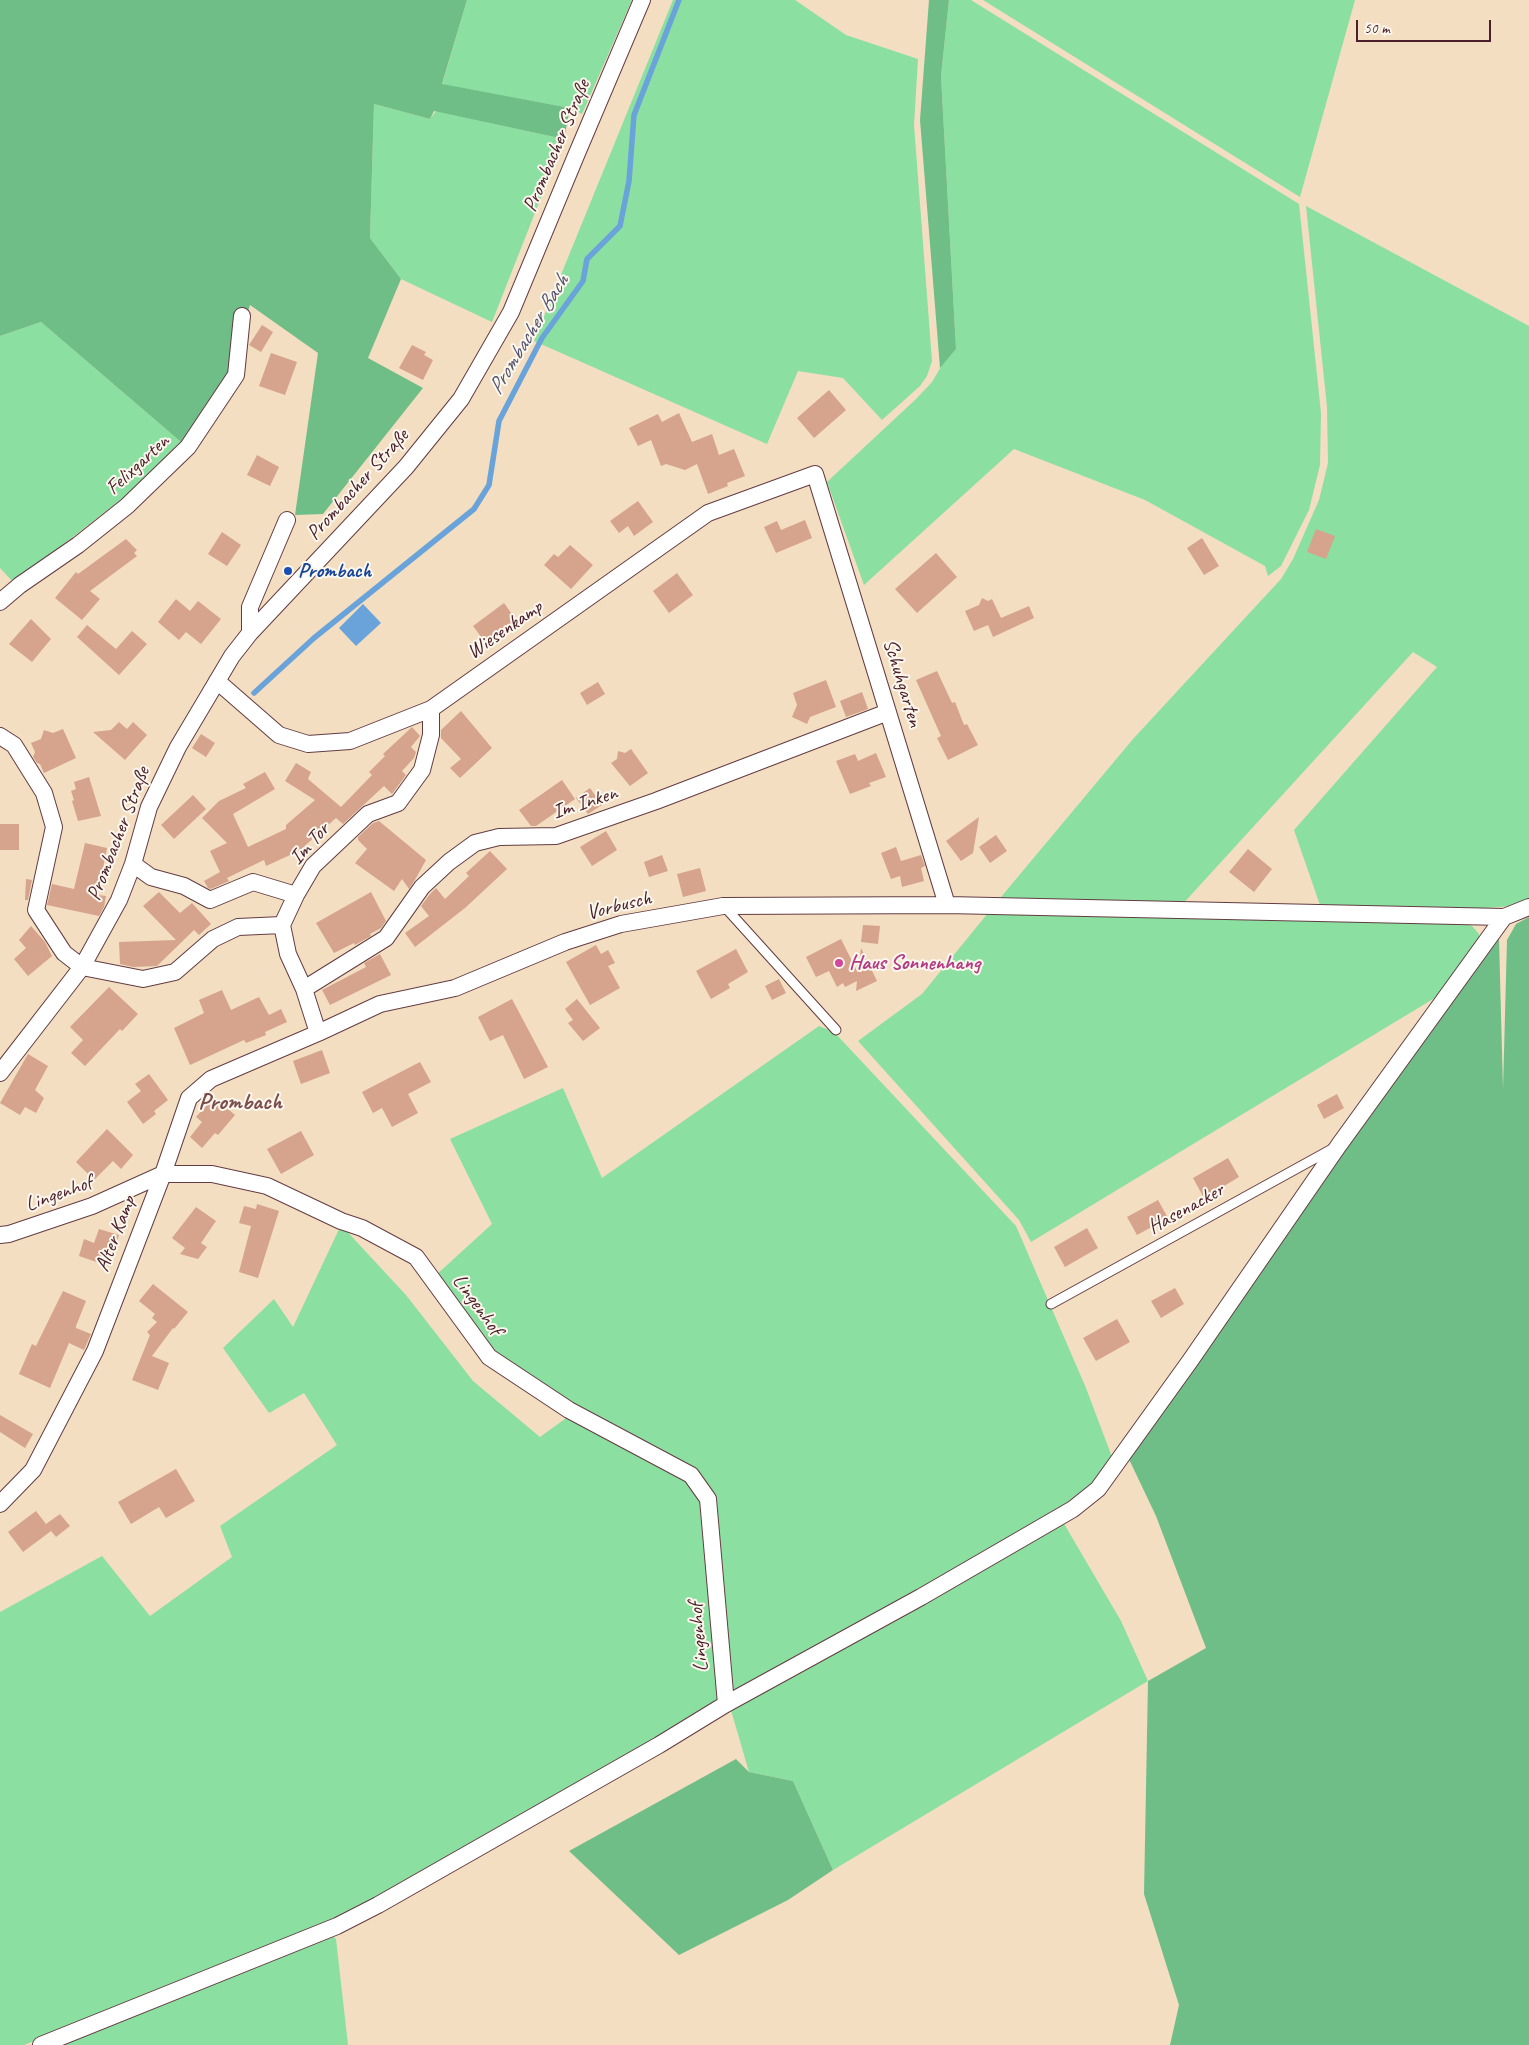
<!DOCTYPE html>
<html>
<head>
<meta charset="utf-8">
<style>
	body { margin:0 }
	#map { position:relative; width:1529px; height:2045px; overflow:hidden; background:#f3dec1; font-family:Caveat,sans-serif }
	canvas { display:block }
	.scale { position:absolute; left:1356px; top:20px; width:135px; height:22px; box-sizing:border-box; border:2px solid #4a1f2b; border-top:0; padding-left:6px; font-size:15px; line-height:18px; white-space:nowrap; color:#4a1f2b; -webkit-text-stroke:4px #fbf7ec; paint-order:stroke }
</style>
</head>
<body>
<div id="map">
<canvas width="1529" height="2045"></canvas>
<div class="scale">50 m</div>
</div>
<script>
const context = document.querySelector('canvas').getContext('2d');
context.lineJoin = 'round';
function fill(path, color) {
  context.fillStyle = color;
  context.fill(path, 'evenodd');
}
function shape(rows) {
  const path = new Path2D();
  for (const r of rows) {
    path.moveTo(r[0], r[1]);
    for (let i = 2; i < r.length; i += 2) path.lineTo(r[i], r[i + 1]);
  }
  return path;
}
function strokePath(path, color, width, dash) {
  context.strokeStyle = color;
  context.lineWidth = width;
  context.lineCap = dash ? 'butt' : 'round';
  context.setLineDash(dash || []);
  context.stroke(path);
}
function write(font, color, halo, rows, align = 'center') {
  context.font = font + ' Caveat,sans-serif';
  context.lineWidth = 4;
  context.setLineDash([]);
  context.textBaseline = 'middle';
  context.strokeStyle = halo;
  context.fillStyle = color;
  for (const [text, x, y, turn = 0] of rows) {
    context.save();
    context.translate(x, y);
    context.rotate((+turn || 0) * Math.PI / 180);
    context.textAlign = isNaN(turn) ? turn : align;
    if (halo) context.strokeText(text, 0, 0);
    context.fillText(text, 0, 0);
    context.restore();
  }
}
fill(shape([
	[467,0,632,0,582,114,570,108,442,85],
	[673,0,795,0,846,35,918,59,914,125,932,361,927,376,920,386,882,420,843,378,798,371,767,444,534,341],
	[949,0,971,0,1299,204,1321,413,1320,465,1309,510,1281,566,1268,576,1265,566,1145,500,1014,449,864,585,827,482,916,399,932,382,942,365,956,349,941,76],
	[983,0,1355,0,1300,197],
	[374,104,430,119,436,111,564,139,492,322,401,279,370,238],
	[1306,206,1529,326,1529,901,1513,906,1484,908,1321,908,1294,830,1437,667,1413,652,1180,907,996,903,1133,739,1281,579,1293,559,1319,500,1328,463,1327,407],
	[41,322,181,442,156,472,14,583,0,568,0,336],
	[988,913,1465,924,1472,926,1479,934,1480,942,1443,993,1031,1242,1019,1220,858,1041,922,994],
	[819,1026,834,1032,1016,1226,1086,1388,1112,1457,1079,1500,736,1690,731,1686,710,1496,490,1353,435,1276,492,1224,450,1139,563,1088,602,1178],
	[341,1225,406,1295,473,1381,540,1437,569,1416,688,1478,704,1502,719,1700,375,1902,320,1928,24,2045,0,2045,0,1612,102,1556,150,1616,232,1557,220,1526,337,1445,304,1393,269,1413,223,1348,274,1299,293,1327],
	[1063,1522,1121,1621,1148,1681,833,1870,793,1781,749,1772,730,1707],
	[330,1934,336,1939,348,2045,53,2045]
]), '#8bdfa1');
fill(shape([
	[0,0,467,0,442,84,570,108,564,139,434,111,430,119,374,104,370,238,401,279,368,358,423,388,323,514,295,515,318,353,250,305,228,378,181,442,41,322,0,336],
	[929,0,949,0,941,76,956,349,940,368,920,120],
	[1529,917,1529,2045,1170,2045,1179,2005,1144,1894,1148,1681,1206,1648,1156,1516,1127,1455,1223,1306,1499,939,1503,1089,1507,940,1516,924],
	[736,1759,749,1772,793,1781,833,1870,788,1900,679,1955,569,1851]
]), '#70be87');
fill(shape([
	[363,604,381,623,356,646,339,628]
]), '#69a3d9');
strokePath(shape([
	[254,693,314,638,474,509,489,485,499,421,542,338,583,281,587,259,620,226,629,181,634,115,679,0]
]), '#69a3d9', 5.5);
fill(shape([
	[262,325,273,332,261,352,249,345],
	[412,345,426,352,424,355,433,360,423,380,399,368],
	[271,353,297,362,285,395,259,386],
	[829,390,846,410,814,438,797,418],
	[679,413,692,442,712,434,719,455,734,449,745,476,727,483,728,486,708,494,697,464,685,470,666,464,661,466,651,440,638,446,629,428,658,414,662,422],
	[257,455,279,467,270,486,247,475],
	[638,501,653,522,634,536,628,526,619,533,610,521],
	[805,520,812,538,776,553,764,527,777,521,781,530],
	[1316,529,1335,536,1326,559,1307,552],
	[222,532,241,545,227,566,208,554],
	[1202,538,1219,566,1204,575,1187,548],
	[126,539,137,550,134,553,137,556,90,591,100,599,82,620,55,598,76,572,78,574],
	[570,545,593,565,571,589,544,565,554,554,558,557],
	[936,553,957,577,917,613,895,589],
	[677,573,693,595,669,613,653,591],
	[982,598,988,601,992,599,1001,618,1029,606,1034,618,993,637,988,625,974,631,965,611,979,605],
	[176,599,190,611,198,601,221,619,201,644,186,632,179,640,158,622],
	[504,603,519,624,488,646,473,626],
	[31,619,51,639,32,662,9,644],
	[87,625,116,649,132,631,147,644,119,675,77,637],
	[937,671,952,703,955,702,964,725,967,724,978,745,948,760,937,738,941,736,916,680],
	[826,680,836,707,810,717,807,724,792,717,797,705,793,693],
	[598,682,605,694,587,705,580,693],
	[862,692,868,709,846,717,840,701],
	[461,711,492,748,460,778,450,768,461,759,441,738,441,730],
	[119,722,127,729,133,722,147,735,125,760,93,732,111,730],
	[412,727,420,736,411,747,416,752,414,758,402,771,406,775,392,794,384,786,343,824,336,818,299,851,266,866,264,860,227,878,229,881,211,889,208,888,204,881,220,872,210,851,227,843,202,818,219,801,246,788,243,784,265,772,275,789,233,814,248,847,286,829,286,825,315,800,285,781,296,763,311,772,308,779,341,807,372,775,369,772,385,756,383,754],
	[63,729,76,758,44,773,40,764,37,763,33,757,35,752,31,743,41,739,44,730,53,733],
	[201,734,215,743,206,757,192,748],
	[631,749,648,773,630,786,611,763,617,759,618,751,625,753],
	[876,753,886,777,869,783,871,786,850,794,836,761,855,754,858,761],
	[89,777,101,816,78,821,72,801,74,800,71,791,76,789,74,782],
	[562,780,575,799,536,826,531,826,519,810],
	[590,788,602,805,588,814,576,798],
	[193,795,206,809,174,839,161,825],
	[979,817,973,853,961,861,946,841],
	[379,821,426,860,416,878,409,889,402,879,394,891,355,863,367,849,358,840,358,837,373,823],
	[0,824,19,824,19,850,0,850],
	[606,831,617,850,592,866,580,847],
	[996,835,1007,851,990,863,979,847],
	[85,843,107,848,98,895,106,896,104,907,99,916,47,905,52,884,74,889],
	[896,847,901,861,921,855,925,866,921,868,924,881,902,887,900,876,891,879,881,853],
	[1248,849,1272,869,1254,892,1229,872],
	[490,851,507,869,465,908,415,947,405,933,429,916,421,906,430,894,436,888,445,899,469,876,466,873],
	[662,855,668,871,649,877,644,862],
	[700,868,706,891,683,897,677,874],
	[26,879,32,880,28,900,25,900],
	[159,892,180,913,192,903,211,924,199,935,194,930,157,966,133,967,120,964,119,942,176,940,143,906],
	[371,892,386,921,381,928,370,934,371,936,355,945,354,943,334,953,316,923],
	[863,925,880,926,878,944,861,942],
	[31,926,45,942,52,956,28,976,14,959,26,948,19,940],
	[841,939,858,973,861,948,877,981,856,991,857,981,845,987,843,983,837,987,829,971,816,977,806,957],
	[596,945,601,954,608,950,615,963,608,966,620,988,590,1005,566,962],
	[736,949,748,972,728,984,730,988,711,999,696,971],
	[380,954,391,975,330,1005,322,990,366,967,364,963],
	[779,979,786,993,772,1000,765,986],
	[109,987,138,1014,122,1031,120,1029,85,1066,71,1053,83,1040,70,1027],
	[222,990,231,1010,259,997,269,1015,281,1009,287,1022,265,1032,266,1035,246,1043,244,1040,190,1065,174,1028,204,1013,199,1000],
	[512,999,548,1067,524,1079,503,1035,490,1041,478,1017],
	[577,999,600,1028,583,1041,568,1023,573,1020,565,1009],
	[322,1050,330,1073,301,1084,293,1061],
	[28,1054,48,1066,35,1090,44,1098,36,1113,25,1107,20,1115,0,1103],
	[420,1062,431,1082,408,1094,418,1113,392,1127,382,1108,373,1113,362,1092],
	[149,1074,168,1100,154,1111,156,1114,143,1124,127,1102,141,1091,135,1084],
	[1337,1094,1344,1108,1324,1119,1317,1105],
	[214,1097,235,1115,218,1135,215,1133,202,1148,190,1137,202,1122,196,1117],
	[107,1129,133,1155,121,1169,113,1161,94,1180,76,1162],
	[301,1131,314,1155,281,1174,267,1149],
	[1228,1158,1239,1177,1204,1198,1193,1178],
	[1158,1200,1168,1218,1137,1235,1127,1217],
	[257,1204,279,1211,258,1278,239,1272,251,1226,239,1223,244,1206,256,1209],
	[196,1207,216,1221,201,1243,207,1247,198,1259,180,1254,185,1248,172,1238],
	[1087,1228,1098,1248,1065,1267,1054,1247],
	[99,1229,119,1235,108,1266,79,1256,84,1239,94,1243],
	[153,1284,188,1312,174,1329,173,1328,152,1356,169,1363,158,1390,132,1380,150,1335,147,1332,157,1322,152,1318,155,1314,139,1301],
	[1175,1288,1184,1304,1161,1318,1151,1301],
	[63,1291,86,1301,76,1326,76,1328,91,1334,84,1350,69,1343,50,1388,19,1374,32,1344,36,1346],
	[1117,1319,1130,1342,1096,1361,1083,1338],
	[0,1415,33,1434,25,1448,0,1432],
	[176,1469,195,1501,166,1518,159,1507,131,1524,118,1502],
	[36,1511,46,1524,60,1514,70,1526,56,1537,51,1531,23,1552,8,1532]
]), '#d6a38d');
const service = shape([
	[724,906,836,1030],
	[1051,1304,1332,1149]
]);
const minor = shape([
	[0,602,20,585,78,545,127,506,188,447,236,375,242,316],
	[250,633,250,607,287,520],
	[217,681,279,735,308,744,350,741,431,709,708,513,815,474,947,905],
	[0,736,14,745,44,793,54,827,36,910,64,953,82,967,143,979,175,972,213,939,238,927,282,925],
	[133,864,151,877,184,886,210,900,253,882,296,895],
	[304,989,386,938,422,887,449,862,475,843,499,837,556,836,656,801,888,712],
	[318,1033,304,989,288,954,282,925,296,895,313,866,368,814,398,803,422,770,431,735,431,709],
	[0,1073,82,967,119,900,133,864,149,807,178,747,232,656,250,633,406,467,461,399,511,312,575,158,642,0],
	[0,1235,9,1234,92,1206,163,1174,212,1174,267,1186,341,1221,362,1228,416,1257,489,1357,569,1410,691,1475,708,1499,726,1704],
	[0,1504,33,1470,95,1351,163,1174,189,1098,211,1079,318,1033,380,1004,455,988,565,942,621,924,723,906,947,905,1504,917,1529,907],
	[41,2045,337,1926,378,1905,659,1745,726,1704,921,1597,1073,1509,1098,1489,1190,1361,1339,1145,1504,917]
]);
strokePath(service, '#633c42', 11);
strokePath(minor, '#633c42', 18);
strokePath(service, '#fff', 9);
strokePath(minor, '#fff', 16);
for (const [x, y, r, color] of [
	[288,571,5,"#1a4fb4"],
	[839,963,5,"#d1479c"]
]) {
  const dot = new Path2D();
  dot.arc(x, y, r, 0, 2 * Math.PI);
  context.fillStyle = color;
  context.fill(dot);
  strokePath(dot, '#fbf7ec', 2);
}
write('21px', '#4a1f2b', '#fbf7ec', [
	["Prombacher Straße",557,146,-67],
	["Felixgarten",138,465,-43],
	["Prombacher Straße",358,485,-48],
	["Wiesenkamp",505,630,-35],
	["Schuhgarten",902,683,73],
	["Im Inken",585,803,-18],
	["Prombacher Straße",119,834,-69],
	["Im Tor",310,844,-48],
	["Vorbusch",619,906,-14],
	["Lingenhof",59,1194,-20],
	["Hasenacker",1186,1209,-29],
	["Alter Kamp",116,1234,-69],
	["Lingenhof",477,1305,54],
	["Lingenhof",699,1637,-95]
]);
write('bold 21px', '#164399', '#fbf7ec', [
	["Prombach",298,571]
], 'left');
write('bold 21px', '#b23c85', '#fbf7ec', [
	["Haus Sonnenhang",849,963]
], 'left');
write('italic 22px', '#565471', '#fbf7ec', [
	["Prombacher Bach",529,335,-59]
]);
write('bold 24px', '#7b4d4d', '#fbf7ec', [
	["Prombach",240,1103]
]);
</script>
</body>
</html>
